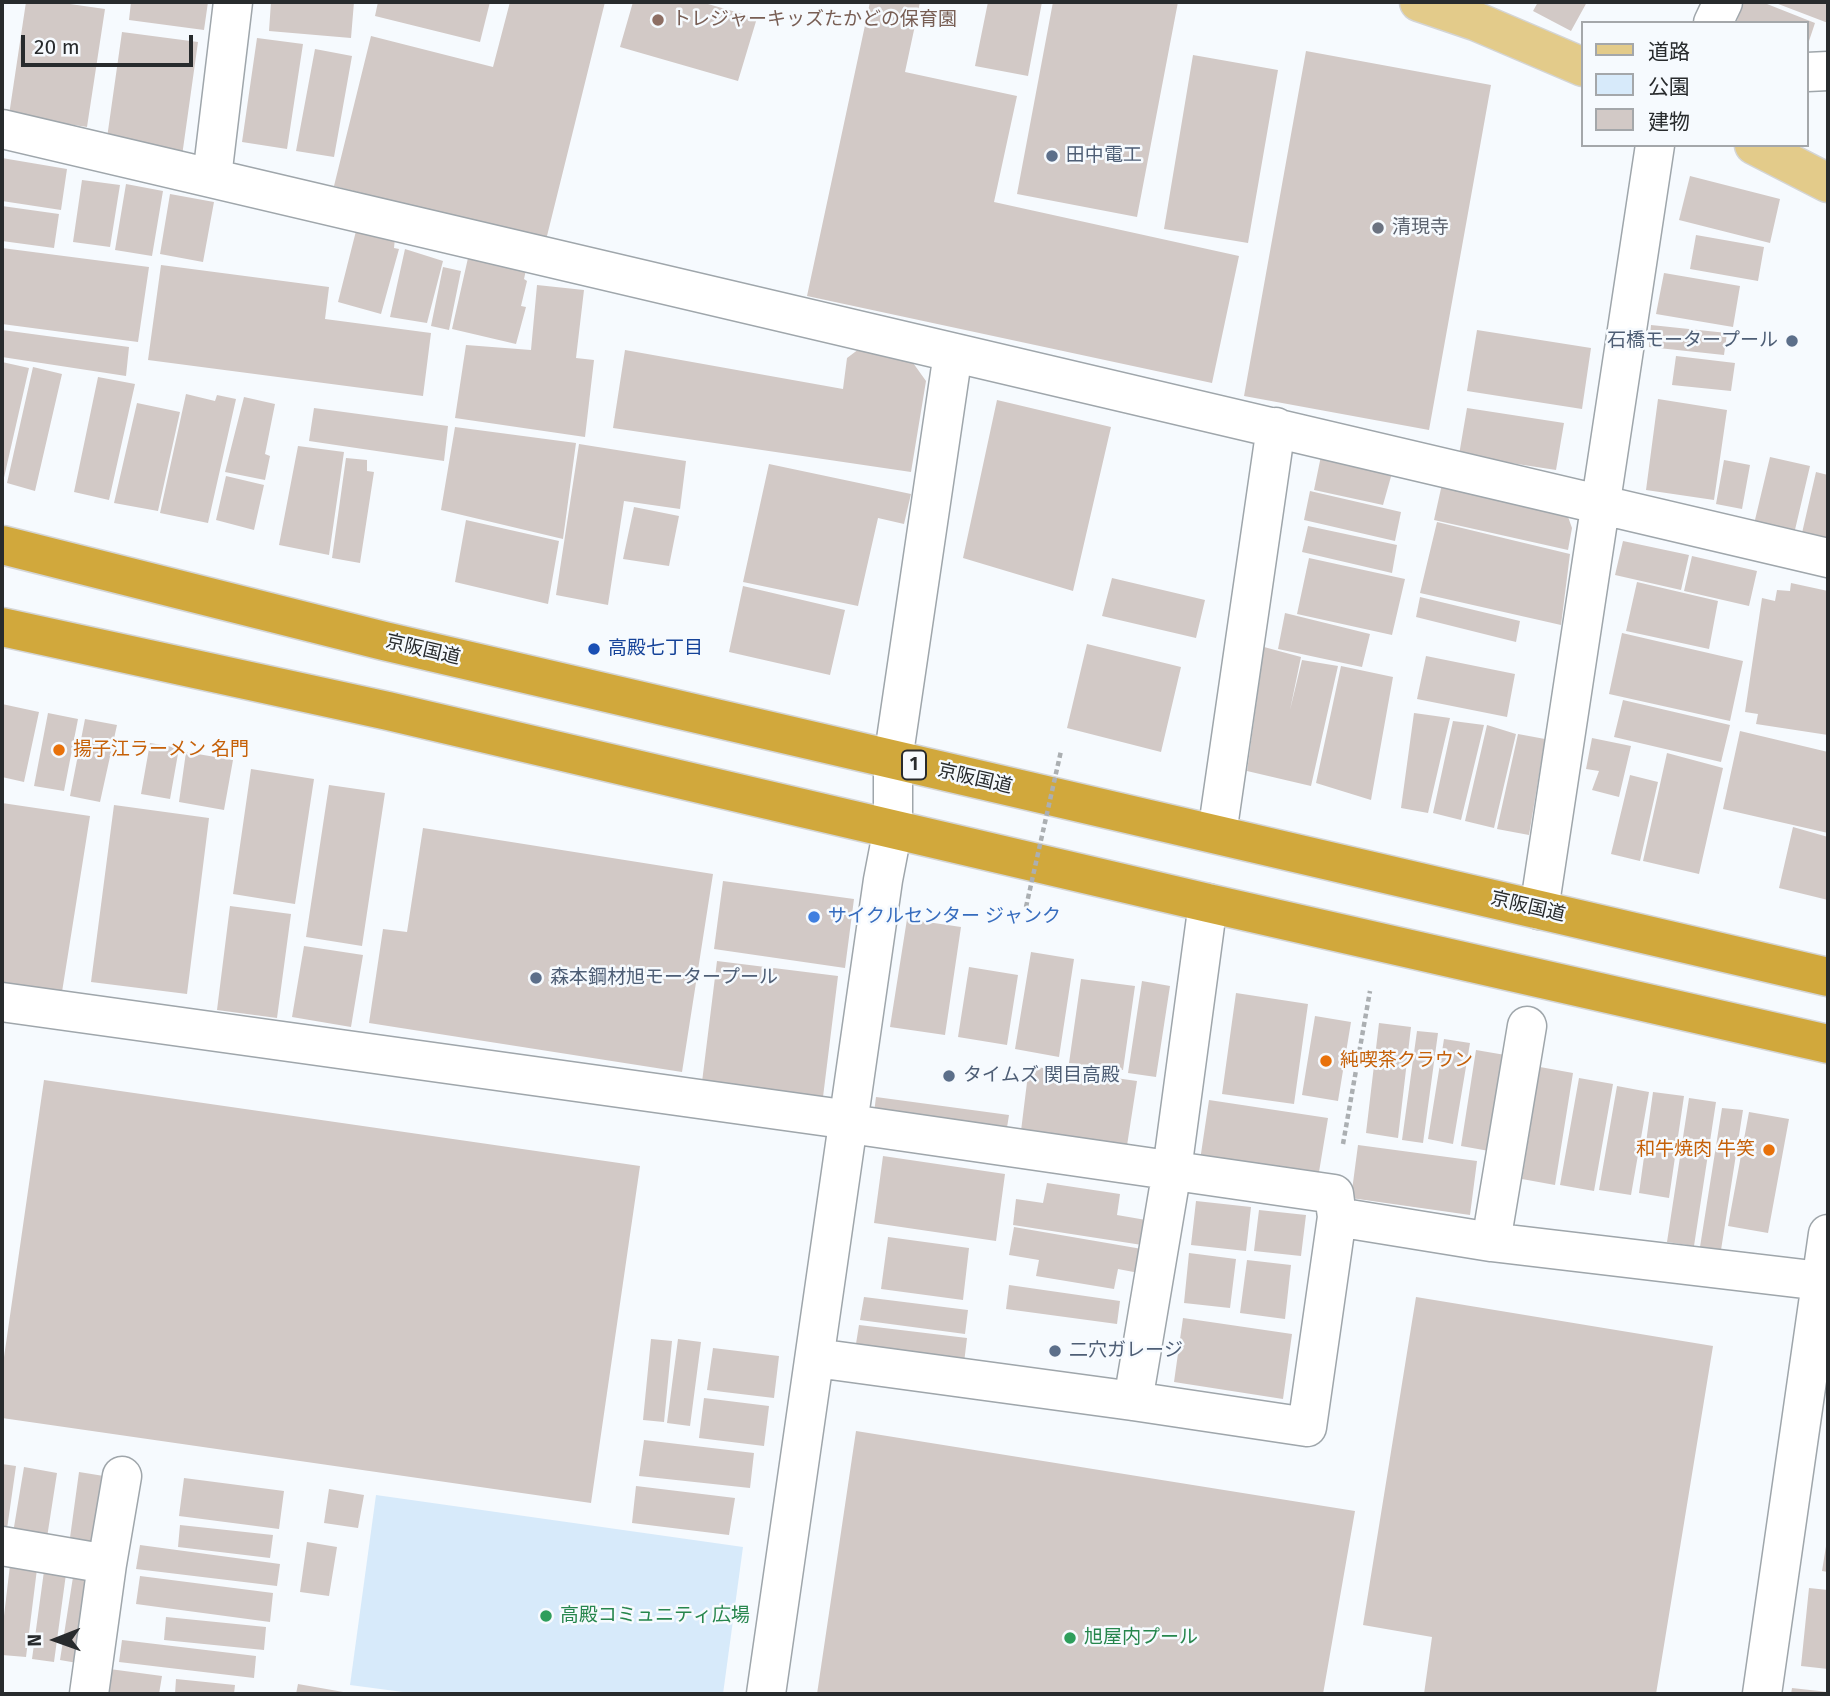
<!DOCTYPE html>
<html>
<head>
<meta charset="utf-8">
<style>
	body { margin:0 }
	#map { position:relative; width:1830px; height:1696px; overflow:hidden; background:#f6fafe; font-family:"Fira Sans","Noto Sans JP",sans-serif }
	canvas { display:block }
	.frame { position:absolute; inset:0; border:4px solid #282b2d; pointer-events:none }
	.legend { position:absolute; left:1581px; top:21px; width:228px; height:126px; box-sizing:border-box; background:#f6fafe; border:2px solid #a4a7aa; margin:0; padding:9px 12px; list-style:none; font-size:21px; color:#282b2d }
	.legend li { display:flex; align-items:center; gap:14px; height:35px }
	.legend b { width:35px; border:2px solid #a4a7aa }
	.north { position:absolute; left:21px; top:1605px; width:70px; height:70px; -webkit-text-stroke:5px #f6fafe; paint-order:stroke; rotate:269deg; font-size:19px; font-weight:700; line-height:28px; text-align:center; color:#282b2d }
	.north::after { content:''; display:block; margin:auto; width:24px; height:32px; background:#282b2d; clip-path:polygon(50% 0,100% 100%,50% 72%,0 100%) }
	.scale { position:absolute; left:21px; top:35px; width:172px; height:32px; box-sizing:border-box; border:4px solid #282b2d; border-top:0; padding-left:9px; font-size:21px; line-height:24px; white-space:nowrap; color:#282b2d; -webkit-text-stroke:5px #f6fafe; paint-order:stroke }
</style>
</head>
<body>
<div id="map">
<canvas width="1830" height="1696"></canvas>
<div class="frame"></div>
<ul class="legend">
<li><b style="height:9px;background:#e3cb8a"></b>道路</li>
<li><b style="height:19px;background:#d7eafa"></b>公園</li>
<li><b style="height:19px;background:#d2c9c6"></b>建物</li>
</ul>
<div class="north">N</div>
<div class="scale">20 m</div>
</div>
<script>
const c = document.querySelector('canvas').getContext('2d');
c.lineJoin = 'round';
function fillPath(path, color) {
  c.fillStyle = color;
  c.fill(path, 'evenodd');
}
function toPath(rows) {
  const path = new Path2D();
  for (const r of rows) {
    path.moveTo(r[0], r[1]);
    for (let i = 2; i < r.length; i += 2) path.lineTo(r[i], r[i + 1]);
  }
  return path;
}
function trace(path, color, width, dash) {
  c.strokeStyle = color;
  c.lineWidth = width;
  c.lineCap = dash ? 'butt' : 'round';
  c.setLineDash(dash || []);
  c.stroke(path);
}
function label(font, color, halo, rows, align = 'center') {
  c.font = font + ' "Fira Sans","Noto Sans JP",sans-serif';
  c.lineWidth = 5;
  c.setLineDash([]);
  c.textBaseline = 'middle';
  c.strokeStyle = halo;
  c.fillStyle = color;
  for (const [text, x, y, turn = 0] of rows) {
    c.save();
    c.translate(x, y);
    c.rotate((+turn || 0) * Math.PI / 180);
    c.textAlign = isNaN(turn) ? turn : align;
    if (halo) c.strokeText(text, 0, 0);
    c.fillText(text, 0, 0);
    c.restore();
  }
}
fillPath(toPath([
	[376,1495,743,1547,723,1694,418,1694,350,1685]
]), '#d7eafa');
fillPath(toPath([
	[26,2,56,2,105,9,87,127,9,115],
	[131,2,208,2,204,30,129,20],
	[271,2,354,2,351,38,269,31],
	[378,2,490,2,480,42,375,16],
	[510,2,605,2,546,240,334,186,371,36,493,67],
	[633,2,701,2,757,18,738,81,620,47],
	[870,2,920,2,905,72,1017,96,994,202,1239,256,1212,383,807,296],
	[988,2,1042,2,1028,76,975,66],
	[1053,2,1178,2,1137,217,1017,194],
	[1538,2,1587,2,1571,31,1533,11],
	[1744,2,1762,2,1815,23,1808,44,1807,23,1736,23],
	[1773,2,1828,2,1828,23],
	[122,32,198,42,182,156,106,145],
	[257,38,303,44,287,149,242,142],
	[315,49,352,56,334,157,296,151],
	[1306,51,1491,85,1429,430,1244,396],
	[1193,55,1278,70,1248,243,1164,229],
	[2,158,67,169,61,210,2,201],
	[1690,176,1780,199,1770,243,1679,220],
	[82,180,120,185,110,247,73,242],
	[126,184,163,191,152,256,115,250],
	[170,194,214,202,203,262,160,254],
	[2,206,59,214,54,248,2,241],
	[356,231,395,238,394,248,399,249,381,314,338,302],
	[1696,235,1764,247,1758,281,1690,269],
	[2,248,149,267,138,342,2,324],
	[405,249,443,261,427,323,390,317],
	[468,258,526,270,524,279,527,281,521,306,526,307,516,344,452,329],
	[161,265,329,287,325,319,431,333,423,396,148,360],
	[443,267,461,271,449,330,431,326],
	[1664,273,1740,286,1733,327,1656,314],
	[537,285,584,290,576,358,594,360,585,437,455,418,466,345,531,350],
	[1651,325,1727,333,1724,355,1649,347],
	[2,330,129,347,126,376,2,357],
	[1477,330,1591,348,1582,409,1467,391],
	[859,349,911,360,926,381,911,472,613,428,625,350,843,389,847,358],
	[1676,356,1735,363,1731,391,1672,385],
	[2,362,29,368,3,482,2,481],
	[33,367,62,374,35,491,7,483],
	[98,377,135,384,109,500,74,492],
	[186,394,215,401,217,395,236,399,208,523,160,513],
	[244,397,275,404,265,454,270,456,265,480,225,472],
	[1658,399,1727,410,1714,500,1646,490],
	[997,400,1111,427,1073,591,963,558],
	[137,403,180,412,158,511,114,503],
	[314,408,448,426,444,461,309,441],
	[1467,408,1564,423,1556,470,1459,455],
	[455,427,576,443,563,539,441,510],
	[579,444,686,461,680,509,624,501,608,605,556,595],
	[298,446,344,452,329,555,279,545],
	[1321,456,1392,473,1383,505,1314,490],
	[1770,457,1810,466,1794,534,1754,524],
	[346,458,367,460,367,471,374,472,360,563,332,558],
	[1724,460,1750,465,1742,509,1716,504],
	[769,464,911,494,904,524,878,518,858,606,743,582],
	[1816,472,1828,475,1828,539,1802,533],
	[226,476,264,485,254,530,216,520],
	[1442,484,1566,511,1572,528,1568,550,1434,520],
	[1310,491,1401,512,1395,541,1304,520],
	[634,507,679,516,669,566,623,559],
	[466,520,559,541,548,604,455,582],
	[1437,522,1570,554,1561,625,1420,593],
	[1308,526,1397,545,1392,573,1302,552],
	[1623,541,1689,555,1681,590,1615,575],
	[1692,556,1757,571,1749,606,1684,591],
	[1309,558,1405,579,1392,635,1297,614],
	[1112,578,1205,600,1196,638,1102,616],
	[1637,582,1718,601,1709,649,1626,631],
	[1791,583,1828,591,1828,735,1756,724,1758,714,1745,712,1762,598,1775,601,1777,590,1790,591],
	[743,586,845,610,830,675,729,652],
	[1420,597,1520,621,1516,642,1416,617],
	[1285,613,1370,634,1362,667,1278,649],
	[1622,633,1743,661,1730,721,1609,694],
	[1087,644,1181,667,1161,752,1067,728],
	[1264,647,1301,657,1290,710,1302,660,1338,666,1311,786,1247,771],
	[1426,656,1515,674,1507,717,1417,699],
	[1341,666,1393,677,1371,800,1316,783],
	[1623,700,1730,725,1721,762,1614,737],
	[2,704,39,712,24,782,2,777],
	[48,713,78,719,64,791,34,786],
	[1414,713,1450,718,1428,813,1401,808],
	[85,719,117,725,100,802,70,796],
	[1453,721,1484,725,1461,820,1433,813],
	[1487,725,1516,734,1494,828,1465,821],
	[1740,731,1828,752,1828,833,1723,809],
	[1518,734,1545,739,1529,835,1497,829],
	[1592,738,1631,746,1619,797,1592,790,1599,771,1586,769],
	[150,743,179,748,170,799,141,794],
	[186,752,233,760,224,810,179,802],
	[1667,753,1723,768,1699,874,1643,861],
	[251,769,314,779,295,904,233,894],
	[1630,775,1658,782,1640,861,1611,854],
	[329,785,385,793,362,946,306,937],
	[2,803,90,816,62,992,2,982],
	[114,805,209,818,187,994,91,982],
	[1793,827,1828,837,1828,900,1779,888],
	[423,828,713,874,682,1072,369,1023,383,929,407,932],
	[723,881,854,899,845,968,714,949],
	[230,906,291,914,277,1018,217,1010],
	[907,919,961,927,945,1035,890,1027],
	[304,946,363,955,351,1027,292,1017],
	[1031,952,1074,959,1059,1057,1015,1049],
	[717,961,838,976,823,1097,702,1082],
	[969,967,1018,975,1007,1045,958,1037],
	[1081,979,1135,986,1123,1070,1069,1063],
	[1142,981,1170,986,1156,1077,1128,1073],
	[1236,993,1308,1004,1294,1104,1222,1094],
	[1315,1016,1351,1022,1338,1101,1302,1095],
	[1379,1023,1411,1027,1398,1138,1366,1133],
	[1417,1031,1438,1033,1423,1143,1402,1140],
	[1444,1039,1470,1043,1453,1144,1428,1139],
	[1476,1050,1511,1056,1495,1152,1461,1146],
	[1029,1066,1137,1081,1126,1152,1020,1139],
	[1540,1067,1573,1073,1555,1185,1522,1179],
	[1579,1078,1613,1084,1594,1191,1560,1185],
	[44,1080,640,1166,591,1503,2,1418,2,1371],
	[1617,1086,1649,1092,1631,1195,1599,1190],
	[1653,1092,1684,1096,1669,1198,1639,1193],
	[876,1097,1009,1115,1005,1140,873,1121],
	[1689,1098,1716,1102,1694,1246,1667,1242],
	[1209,1100,1328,1118,1317,1184,1199,1167],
	[1722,1108,1743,1110,1721,1250,1700,1247],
	[1749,1112,1789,1119,1768,1233,1728,1226],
	[1358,1145,1477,1161,1470,1215,1351,1198],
	[883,1156,1005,1174,996,1241,874,1223],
	[1047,1183,1120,1194,1117,1215,1146,1220,1142,1245,1013,1225,1016,1199,1043,1203],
	[1196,1201,1251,1207,1246,1251,1191,1245],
	[1259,1210,1306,1215,1301,1256,1254,1251],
	[1014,1227,1142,1249,1139,1273,1118,1269,1114,1289,1036,1276,1039,1260,1009,1255],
	[888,1237,969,1248,963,1300,881,1289],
	[1189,1253,1236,1259,1230,1308,1184,1303],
	[1247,1260,1291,1265,1285,1319,1240,1313],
	[1009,1285,1120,1301,1117,1324,1006,1309],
	[864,1297,968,1310,965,1334,860,1320],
	[1416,1297,1713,1346,1656,1694,1424,1694,1432,1637,1363,1625],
	[1183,1318,1292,1334,1283,1399,1174,1382],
	[859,1325,967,1338,964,1363,855,1350],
	[651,1339,672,1341,664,1422,643,1420],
	[678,1339,701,1342,690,1426,667,1423],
	[713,1348,779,1356,774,1398,707,1390],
	[704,1398,769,1406,764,1446,699,1438],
	[856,1431,1355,1511,1323,1694,817,1694],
	[644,1440,754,1453,750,1488,639,1476],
	[2,1464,16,1466,6,1536,2,1536],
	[24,1467,57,1473,46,1544,12,1539],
	[79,1472,110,1477,100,1550,69,1545],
	[184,1478,284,1491,279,1529,179,1516],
	[636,1486,735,1498,729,1535,632,1523],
	[329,1489,364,1495,358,1528,324,1523],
	[180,1525,273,1535,270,1558,178,1547],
	[1827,1540,1828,1540,1828,1572,1822,1571],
	[307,1542,337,1547,329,1596,300,1592],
	[140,1545,280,1564,277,1586,136,1569],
	[10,1565,37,1569,26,1657,2,1655,2,1633],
	[44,1571,66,1574,54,1662,32,1659],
	[140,1576,273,1593,270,1622,136,1604],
	[73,1577,96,1581,83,1664,60,1660],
	[1809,1588,1828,1590,1828,1669,1801,1666],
	[166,1617,266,1627,264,1650,164,1640],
	[122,1640,256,1656,254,1678,119,1662],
	[102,1668,162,1676,159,1694,99,1694],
	[176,1679,235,1685,234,1694,175,1694],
	[298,1684,349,1693,349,1694,296,1694],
	[1792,1688,1828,1692,1828,1694,1791,1694]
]), '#d2c9c6');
const minor = toPath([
	[1713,23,1723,2],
	[1807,72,1828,71],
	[2,129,1828,558],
	[212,177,233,2],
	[1217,834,1276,427],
	[1539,910,1655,145],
	[2,1002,850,1120,864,1126,1334,1194,1337,1217,1307,1427,1133,1401,816,1358],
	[1337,1217,1491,1242,1821,1281],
	[1491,1242,1527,1026],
	[1133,1401,1172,1170,1208,903],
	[2,1546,107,1564,89,1694],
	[107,1564,122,1476],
	[766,1694,883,880,893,828,893,760,953,353],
	[1762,1694,1828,1234]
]);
const major = toPath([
	[1419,2,1475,21,1583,67],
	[1754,145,1828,183]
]);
const highway = toPath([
	[2,545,384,641,1828,977],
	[2,627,388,711,1208,903,1828,1044]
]);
trace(minor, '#9fa6ab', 41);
trace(major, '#d4d5d5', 41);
trace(highway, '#d4d5d5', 41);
trace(toPath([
	[1343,1144,1370,991]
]), '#abafb2', 4.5, [5, 3.5]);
trace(minor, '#fff', 38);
trace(major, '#e3cb8a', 38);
trace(highway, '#d1a83c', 38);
trace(toPath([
	[1026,907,1061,751]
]), '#abafb2', 4.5, [5, 3.5]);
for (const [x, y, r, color] of [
	[658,20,7,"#8d6e63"],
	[1052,156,7,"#5c6f8a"],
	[1378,228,7,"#6b7280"],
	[1792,341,7,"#5c6f8a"],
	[594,649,7,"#1a4fb4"],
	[59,750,7,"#e8710a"],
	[814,917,7,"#3f7fe0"],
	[536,978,7,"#5c6f8a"],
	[1326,1061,7,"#e8710a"],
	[949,1076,7,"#5c6f8a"],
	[1769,1150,7,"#e8710a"],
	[1055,1351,7,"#5c6f8a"],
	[546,1616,7,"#2e9e5b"],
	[1070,1638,7,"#2e9e5b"]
]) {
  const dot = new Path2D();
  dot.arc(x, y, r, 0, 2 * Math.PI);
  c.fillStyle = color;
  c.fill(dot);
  trace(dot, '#f6fafe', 2.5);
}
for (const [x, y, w] of [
	[914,765,24]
]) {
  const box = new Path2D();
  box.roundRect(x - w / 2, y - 14.5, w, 29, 5);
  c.fillStyle = '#f6fafe';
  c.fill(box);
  trace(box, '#282b2d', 2);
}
label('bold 18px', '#282b2d', null, [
	["1",914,765]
]);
label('19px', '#785e54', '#f6fafe', [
	["トレジャーキッズたかどの保育園",672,20]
], 'left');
label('19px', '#4e5e75', '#f6fafe', [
	["田中電工",1066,156],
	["石橋モータープール",1778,341,"right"],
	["森本鋼材旭モータープール",550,978],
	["タイムズ 関目高殿",963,1076],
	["二穴ガレージ",1069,1351]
], 'left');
label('19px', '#5b616d', '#f6fafe', [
	["清現寺",1392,228]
], 'left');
label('19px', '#164399', '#f6fafe', [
	["高殿七丁目",608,649]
], 'left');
label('19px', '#282b2d', '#f6fafe', [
	["京阪国道",423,650,13],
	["京阪国道",975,779,13],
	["京阪国道",1528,907,13]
]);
label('19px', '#c56008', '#f6fafe', [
	["揚子江ラーメン 名門",73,750],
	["純喫茶クラウン",1340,1061],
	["和牛焼肉 牛笑",1755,1150,"right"]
], 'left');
label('19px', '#366cbe', '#f6fafe', [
	["サイクルセンター ジャンク",828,917]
], 'left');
label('19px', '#27864d', '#f6fafe', [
	["高殿コミュニティ広場",560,1616],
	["旭屋内プール",1084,1638]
], 'left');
</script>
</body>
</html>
